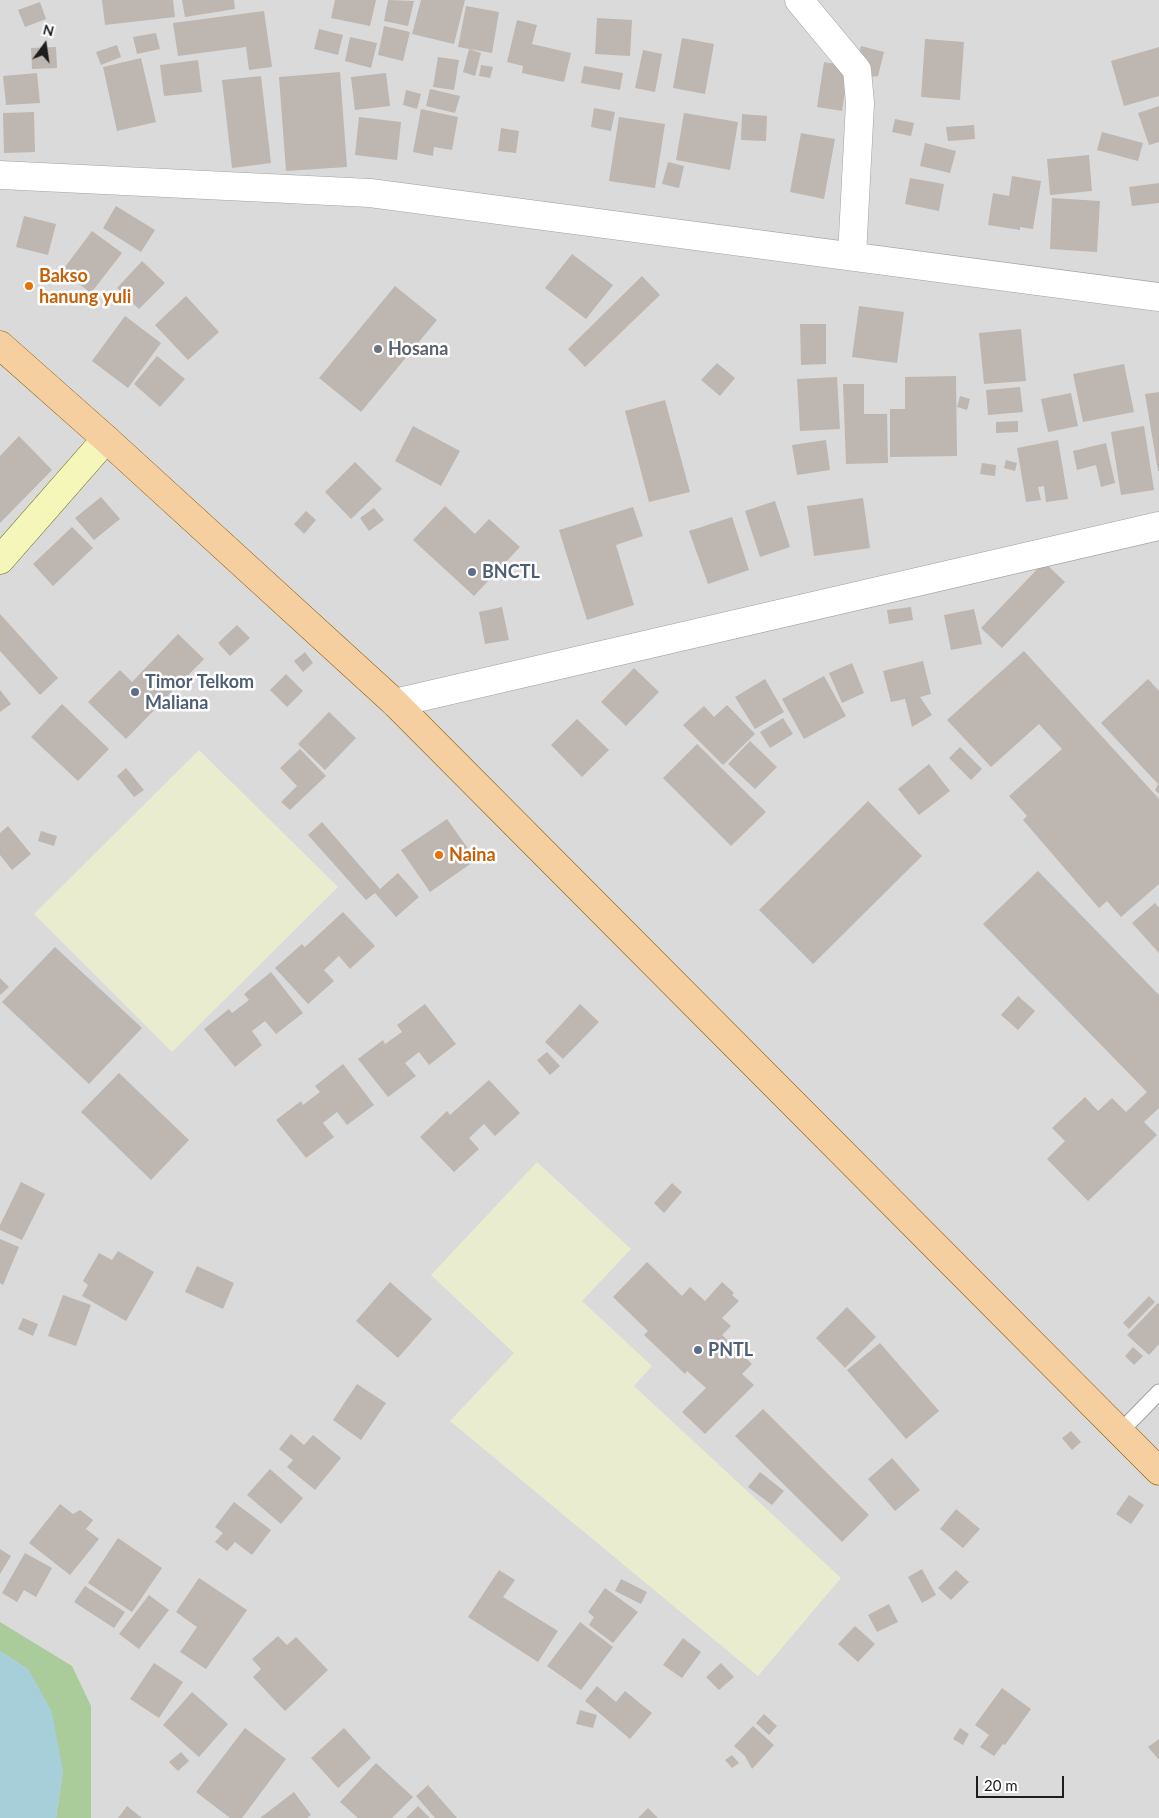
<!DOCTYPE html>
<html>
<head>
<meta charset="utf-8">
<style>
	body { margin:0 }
	#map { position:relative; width:1159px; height:1818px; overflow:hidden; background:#eeeae4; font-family:Lato,sans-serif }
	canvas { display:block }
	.north { position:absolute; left:20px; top:20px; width:50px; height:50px; -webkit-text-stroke:4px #fff; paint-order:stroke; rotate:14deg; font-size:14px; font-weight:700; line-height:20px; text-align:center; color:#1d1d1d }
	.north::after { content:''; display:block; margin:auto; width:18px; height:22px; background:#1d1d1d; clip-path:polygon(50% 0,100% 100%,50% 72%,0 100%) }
	.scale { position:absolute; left:976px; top:1776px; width:88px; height:22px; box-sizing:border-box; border:2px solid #1d1d1d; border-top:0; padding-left:6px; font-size:15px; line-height:18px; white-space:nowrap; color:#1d1d1d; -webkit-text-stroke:4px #fff; paint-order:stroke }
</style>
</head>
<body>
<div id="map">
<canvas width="1159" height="1818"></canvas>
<div class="north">N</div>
<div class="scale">20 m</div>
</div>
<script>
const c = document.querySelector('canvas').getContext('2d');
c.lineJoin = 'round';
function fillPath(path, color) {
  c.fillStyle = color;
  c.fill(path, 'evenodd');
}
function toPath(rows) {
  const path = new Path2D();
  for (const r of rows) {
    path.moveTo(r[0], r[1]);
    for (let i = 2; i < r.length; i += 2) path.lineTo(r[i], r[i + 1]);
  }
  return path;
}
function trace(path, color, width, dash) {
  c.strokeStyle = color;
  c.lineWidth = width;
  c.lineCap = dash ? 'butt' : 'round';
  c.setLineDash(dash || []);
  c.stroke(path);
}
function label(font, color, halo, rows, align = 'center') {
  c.font = font + ' Lato,sans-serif';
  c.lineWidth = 5;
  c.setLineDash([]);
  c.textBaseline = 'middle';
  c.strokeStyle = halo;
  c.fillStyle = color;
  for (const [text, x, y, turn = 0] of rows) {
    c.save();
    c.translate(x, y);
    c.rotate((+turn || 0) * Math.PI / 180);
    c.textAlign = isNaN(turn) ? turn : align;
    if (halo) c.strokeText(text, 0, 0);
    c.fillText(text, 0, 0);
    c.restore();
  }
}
fillPath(toPath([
	[0,0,1159,0,1159,1818,0,1818]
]), '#dbdada');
fillPath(toPath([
	[199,750,338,887,172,1052,34,914],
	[537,1162,631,1249,582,1301,652,1366,634,1386,841,1578,758,1676,450,1421,514,1353,431,1275]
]), '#eaecd0');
fillPath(toPath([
	[0,1622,72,1666,91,1706,91,1818,56,1818,63,1771,29,1670,0,1651]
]), '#aacb9a');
fillPath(toPath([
	[0,1651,29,1670,52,1712,63,1771,56,1818,0,1818]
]), '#a6cfd9');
fillPath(toPath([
	[102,0,173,0,175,17,105,25],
	[182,0,234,0,235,9,185,17],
	[335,0,376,0,370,26,331,18],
	[388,0,414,1,408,26,384,21],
	[421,0,465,0,454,44,412,34],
	[40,2,46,19,25,27,18,10],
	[466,6,499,12,492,53,458,47],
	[264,11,272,67,249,70,246,47,178,56,173,23],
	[597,18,632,20,630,56,595,54],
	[517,20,537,25,532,44,571,53,564,82,522,73,523,66,507,62],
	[384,26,410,32,403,61,378,55],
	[319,29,343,35,338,55,314,49],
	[156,33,160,49,137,54,133,37],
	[350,37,377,43,371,68,345,61],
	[682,38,714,44,705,94,673,88],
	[925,39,964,42,960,100,921,97],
	[117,45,121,57,101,65,96,52],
	[861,46,884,52,878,76,870,77,856,65],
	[56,47,57,68,32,69,31,48],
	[1159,47,1159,96,1124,106,1111,61],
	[469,49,481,53,475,76,463,72],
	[643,50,662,54,655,92,635,88],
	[438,57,459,60,454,90,433,87],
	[141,58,156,122,117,131,103,67],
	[198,60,202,92,164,96,160,65],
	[824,62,849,66,842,111,817,107],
	[481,65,493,67,490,78,479,76],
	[584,66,623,73,620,90,581,83],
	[340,72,347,167,286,171,279,77],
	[37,73,40,103,6,105,3,76],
	[386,73,390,106,355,110,351,77],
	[261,76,271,163,232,168,222,80],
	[430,89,460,96,455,113,426,106],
	[406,90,421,94,417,109,403,105],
	[1159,106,1159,142,1149,145,1138,113],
	[594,108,615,112,611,131,591,127],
	[421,109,458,117,452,150,434,147,433,156,413,152],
	[34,112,35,152,4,153,3,113],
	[684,113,738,122,730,170,676,160],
	[742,114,767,116,766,141,741,140],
	[359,117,401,122,397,160,355,155],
	[619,117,665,124,655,188,609,181],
	[895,119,914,123,911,136,892,132],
	[974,125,975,139,948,141,946,127],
	[501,128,519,131,516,153,498,151],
	[1102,132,1143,143,1138,161,1097,150],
	[801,133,835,139,824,199,790,192],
	[925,143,956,151,950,173,920,166],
	[1089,155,1092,191,1050,195,1047,159],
	[668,162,684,166,679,188,662,184],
	[1012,176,1041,181,1033,229,1020,227,1020,230,988,225,993,193,1009,196],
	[910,178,944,184,939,211,905,204],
	[1159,183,1159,203,1132,206,1129,187],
	[1052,198,1100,201,1097,252,1050,249],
	[116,206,155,230,141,252,103,228],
	[24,216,56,224,48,255,16,247],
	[92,231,122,253,91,293,62,271],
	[572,254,613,285,586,319,545,288],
	[142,261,165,283,139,309,117,288],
	[642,276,660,295,585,367,568,349],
	[395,286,437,320,361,412,319,378],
	[186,296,219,332,188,360,155,325],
	[859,306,904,312,897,363,852,357],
	[125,316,161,343,128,388,92,361],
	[800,324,826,324,826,364,801,365],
	[1021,329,1026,381,984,384,979,333],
	[157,356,185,379,160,407,134,384],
	[717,363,735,378,720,396,701,380],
	[1124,364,1134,412,1083,422,1073,374],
	[956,376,957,456,890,457,890,409,905,409,905,377],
	[837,377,840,429,800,431,797,379],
	[843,384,864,384,864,414,887,414,888,463,846,464],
	[1020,387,1023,412,988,415,986,390],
	[1159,392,1159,471,1158,471,1145,394],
	[1071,393,1078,426,1048,432,1041,399],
	[960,396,970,399,967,410,957,407],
	[665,400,690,492,649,502,625,411],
	[1018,421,1018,432,996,433,996,422],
	[413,426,460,451,441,486,395,461],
	[1144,426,1154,490,1121,495,1111,432],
	[19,436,52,470,0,523,0,456],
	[826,440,830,470,797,475,792,445],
	[1058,440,1068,499,1046,502,1044,486,1038,487,1041,500,1026,502,1017,448],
	[1106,443,1115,483,1101,487,1096,465,1077,470,1073,451],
	[1006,460,1017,463,1015,471,1004,468],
	[355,462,382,489,351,519,325,492],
	[982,463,996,465,995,476,980,474],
	[101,497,120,519,94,540,75,518],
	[863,498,870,548,814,556,807,506],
	[775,501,790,547,760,557,745,511],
	[445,506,475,534,489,519,520,547,474,596,413,540],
	[633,507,643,536,616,545,634,605,587,620,559,530],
	[374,508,384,520,369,531,360,518],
	[306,511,316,520,304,534,294,524],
	[732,517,749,570,708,584,689,531],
	[72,527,93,548,53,586,33,564],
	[1044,562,1065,582,1002,648,981,628],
	[502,607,509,640,485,644,479,612],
	[911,607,913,620,889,624,887,610],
	[974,609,982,644,951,650,944,615],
	[0,614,58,678,40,695,0,651],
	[237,625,250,638,230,656,218,643],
	[178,634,204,659,126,739,88,702,120,670,132,682],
	[1024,651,1159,799,1159,884,1121,917,1107,901,1099,908,1023,820,1027,816,1009,796,1062,749,1039,724,991,767,947,720],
	[305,652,313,663,303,672,294,661],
	[923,661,931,694,920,697,932,715,912,727,905,699,891,702,883,671],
	[852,663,864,693,842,703,829,673],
	[634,668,659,692,626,726,601,702],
	[286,674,303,691,287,707,270,690],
	[824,676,846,716,804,739,782,699],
	[765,679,784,712,755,729,735,697],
	[1148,679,1159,691,1159,794,1155,790,1158,784,1101,723],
	[0,690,11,704,0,712],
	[62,704,109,749,78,781,31,737],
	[727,705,755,734,723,765,683,725,704,706,714,717],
	[329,712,356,738,325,770,298,744],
	[783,718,793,734,770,748,760,732],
	[577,719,609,750,582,777,551,745],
	[750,741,777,767,755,789,728,764],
	[697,744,766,812,731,846,663,778],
	[960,747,982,769,971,780,949,758],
	[300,749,326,776,290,810,281,802,297,786,280,768],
	[929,764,950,791,919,815,898,789],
	[126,768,144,790,134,797,117,776],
	[868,801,922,856,813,964,759,910],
	[447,819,476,860,430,892,401,850],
	[322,822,380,889,398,873,419,897,396,917,375,893,366,900,308,835],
	[8,826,31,854,12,870,0,855,0,833],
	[41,831,57,836,54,846,38,841],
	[1038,871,1159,995,1159,1108,1144,1122,1157,1135,1088,1201,1047,1159,1065,1141,1052,1128,1085,1097,1098,1111,1112,1098,1126,1112,1147,1092,983,924],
	[1155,903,1159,908,1159,953,1132,923],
	[343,912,375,946,350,969,339,956,324,970,334,981,308,1004,275,968,302,944,305,947],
	[55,947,142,1028,89,1084,2,1002],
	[271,972,303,1013,276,1034,265,1021,252,1031,262,1045,235,1067,204,1029,229,1009,232,1013,249,1000,244,994],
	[0,978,9,987,0,995],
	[1018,996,1035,1011,1018,1030,1001,1015],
	[425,1004,456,1044,429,1065,419,1052,405,1063,416,1076,388,1097,358,1059,383,1040,385,1044,402,1032,397,1025],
	[580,1004,599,1022,563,1059,545,1042],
	[547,1052,560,1066,550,1075,537,1060],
	[343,1064,374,1105,347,1125,337,1112,323,1123,334,1137,306,1158,276,1120,301,1101,303,1105,320,1092,315,1086],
	[119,1073,189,1140,151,1180,81,1112],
	[489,1080,520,1113,495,1136,484,1124,469,1138,479,1149,454,1172,420,1137,447,1111,450,1115],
	[21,1182,45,1194,22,1240,0,1230,0,1225],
	[672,1183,682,1192,664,1213,654,1203],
	[0,1239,19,1247,3,1285,0,1283],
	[118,1251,154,1272,126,1321,82,1296,88,1285,83,1281,99,1253,112,1260],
	[647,1262,682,1296,690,1287,705,1301,722,1282,734,1293,732,1295,739,1301,722,1318,731,1326,722,1335,752,1364,742,1374,754,1385,705,1434,682,1412,706,1388,687,1371,685,1374,644,1335,648,1331,613,1297],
	[197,1266,234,1283,223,1309,185,1292],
	[390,1282,432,1319,398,1358,356,1321],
	[63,1295,91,1305,76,1346,48,1336],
	[1149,1296,1155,1302,1129,1329,1123,1323],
	[1158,1303,1159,1304,1159,1344,1149,1355,1127,1335],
	[847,1307,876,1337,845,1368,816,1338],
	[23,1318,38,1324,33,1336,18,1329],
	[880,1343,939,1411,906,1439,847,1370],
	[1133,1347,1143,1356,1134,1365,1125,1356],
	[357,1384,386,1403,361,1440,333,1420],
	[763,1409,869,1515,842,1542,735,1436],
	[1071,1431,1081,1442,1072,1450,1062,1438],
	[291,1434,304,1445,313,1435,341,1458,315,1490,287,1467,293,1460,279,1449],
	[892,1458,920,1490,895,1511,868,1479],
	[270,1469,303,1498,281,1524,247,1495],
	[760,1472,784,1491,772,1505,748,1487],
	[1129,1495,1144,1505,1131,1524,1116,1514],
	[234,1502,271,1530,252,1555,235,1542,227,1551,215,1542,223,1533,215,1527],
	[60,1504,73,1514,80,1510,93,1520,86,1529,99,1539,70,1575,29,1543],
	[956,1509,980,1529,963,1548,940,1529],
	[118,1538,162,1568,132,1612,88,1583],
	[0,1549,11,1556,0,1574],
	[25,1553,52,1568,36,1597,24,1590,17,1602,2,1593],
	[922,1569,936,1595,922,1603,908,1577],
	[499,1570,515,1580,503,1597,558,1631,538,1662,468,1617],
	[956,1570,969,1582,951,1600,938,1588],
	[199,1578,247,1610,206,1669,180,1652,197,1627,176,1612],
	[621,1579,647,1592,641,1604,615,1591],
	[85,1586,125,1612,114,1628,74,1602],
	[605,1588,638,1612,613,1643,589,1625,594,1617,588,1612],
	[149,1595,169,1610,139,1649,119,1634],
	[889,1604,898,1622,877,1632,868,1615],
	[580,1622,613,1647,581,1690,547,1666],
	[855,1626,875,1644,858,1662,838,1644],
	[278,1636,287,1645,296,1637,328,1670,285,1711,253,1677,261,1669,252,1659],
	[683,1638,701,1652,682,1678,663,1665],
	[154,1663,183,1682,159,1718,130,1699],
	[721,1663,734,1677,719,1690,706,1677],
	[597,1686,616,1702,625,1691,652,1713,630,1739,585,1701],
	[1002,1688,1031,1709,1005,1745,1003,1744,994,1756,980,1747,989,1735,975,1725],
	[192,1692,228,1724,199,1757,163,1725],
	[580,1710,597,1715,593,1728,576,1724],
	[764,1714,777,1726,769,1735,756,1723],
	[753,1726,774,1745,752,1769,745,1756,734,1746],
	[245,1728,286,1759,242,1818,230,1818,196,1792],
	[344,1728,371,1758,338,1788,311,1758],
	[960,1728,969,1734,963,1745,953,1739],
	[1159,1739,1159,1760,1148,1747],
	[181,1752,189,1761,178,1771,169,1762],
	[732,1755,739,1763,732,1768,725,1760],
	[376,1763,413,1797,392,1818,358,1818,340,1802],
	[428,1785,457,1818,435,1818,416,1796],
	[294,1792,311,1815,307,1818,260,1818],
	[127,1806,142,1818,118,1818],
	[418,1806,430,1818,406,1818],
	[648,1808,658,1818,638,1818]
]), '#beb6b0');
const lane = toPath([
	[1120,1432,1159,1392]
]);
const street = toPath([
	[799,0,857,70,860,103,852,256],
	[0,175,370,193,1159,297],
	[395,703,1159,526]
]);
const secondary = toPath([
	[0,560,106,439]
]);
const primary = toPath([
	[0,345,106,439,395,703,1159,1471]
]);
trace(lane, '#a1a1a1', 17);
trace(street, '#a1a1a1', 29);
trace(secondary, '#656e0b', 29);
trace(primary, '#8e5f08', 29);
trace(lane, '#fff', 15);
trace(street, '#fff', 28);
trace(secondary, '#f4f6ba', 28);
trace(primary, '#f6cfa0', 28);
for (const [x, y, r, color] of [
	[29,286,5,"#e8710a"],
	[378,349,5,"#6b7280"],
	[472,572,5,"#5c6f8a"],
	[135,692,5,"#5c6f8a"],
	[439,855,5,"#e8710a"],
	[698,1350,5,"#5c6f8a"]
]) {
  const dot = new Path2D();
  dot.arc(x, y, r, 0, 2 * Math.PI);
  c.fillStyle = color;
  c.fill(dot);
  trace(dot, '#fff', 2);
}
label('bold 18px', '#c56008', '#fff', [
	["Bakso",39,276],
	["hanung yuli",39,297],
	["Naina",449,855]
], 'left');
label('bold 18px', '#5b616d', '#fff', [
	["Hosana",388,349]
], 'left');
label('bold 18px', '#4e5e75', '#fff', [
	["BNCTL",482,572],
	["Timor Telkom",145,682],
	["Maliana",145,703],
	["PNTL",708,1350]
], 'left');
</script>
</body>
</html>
